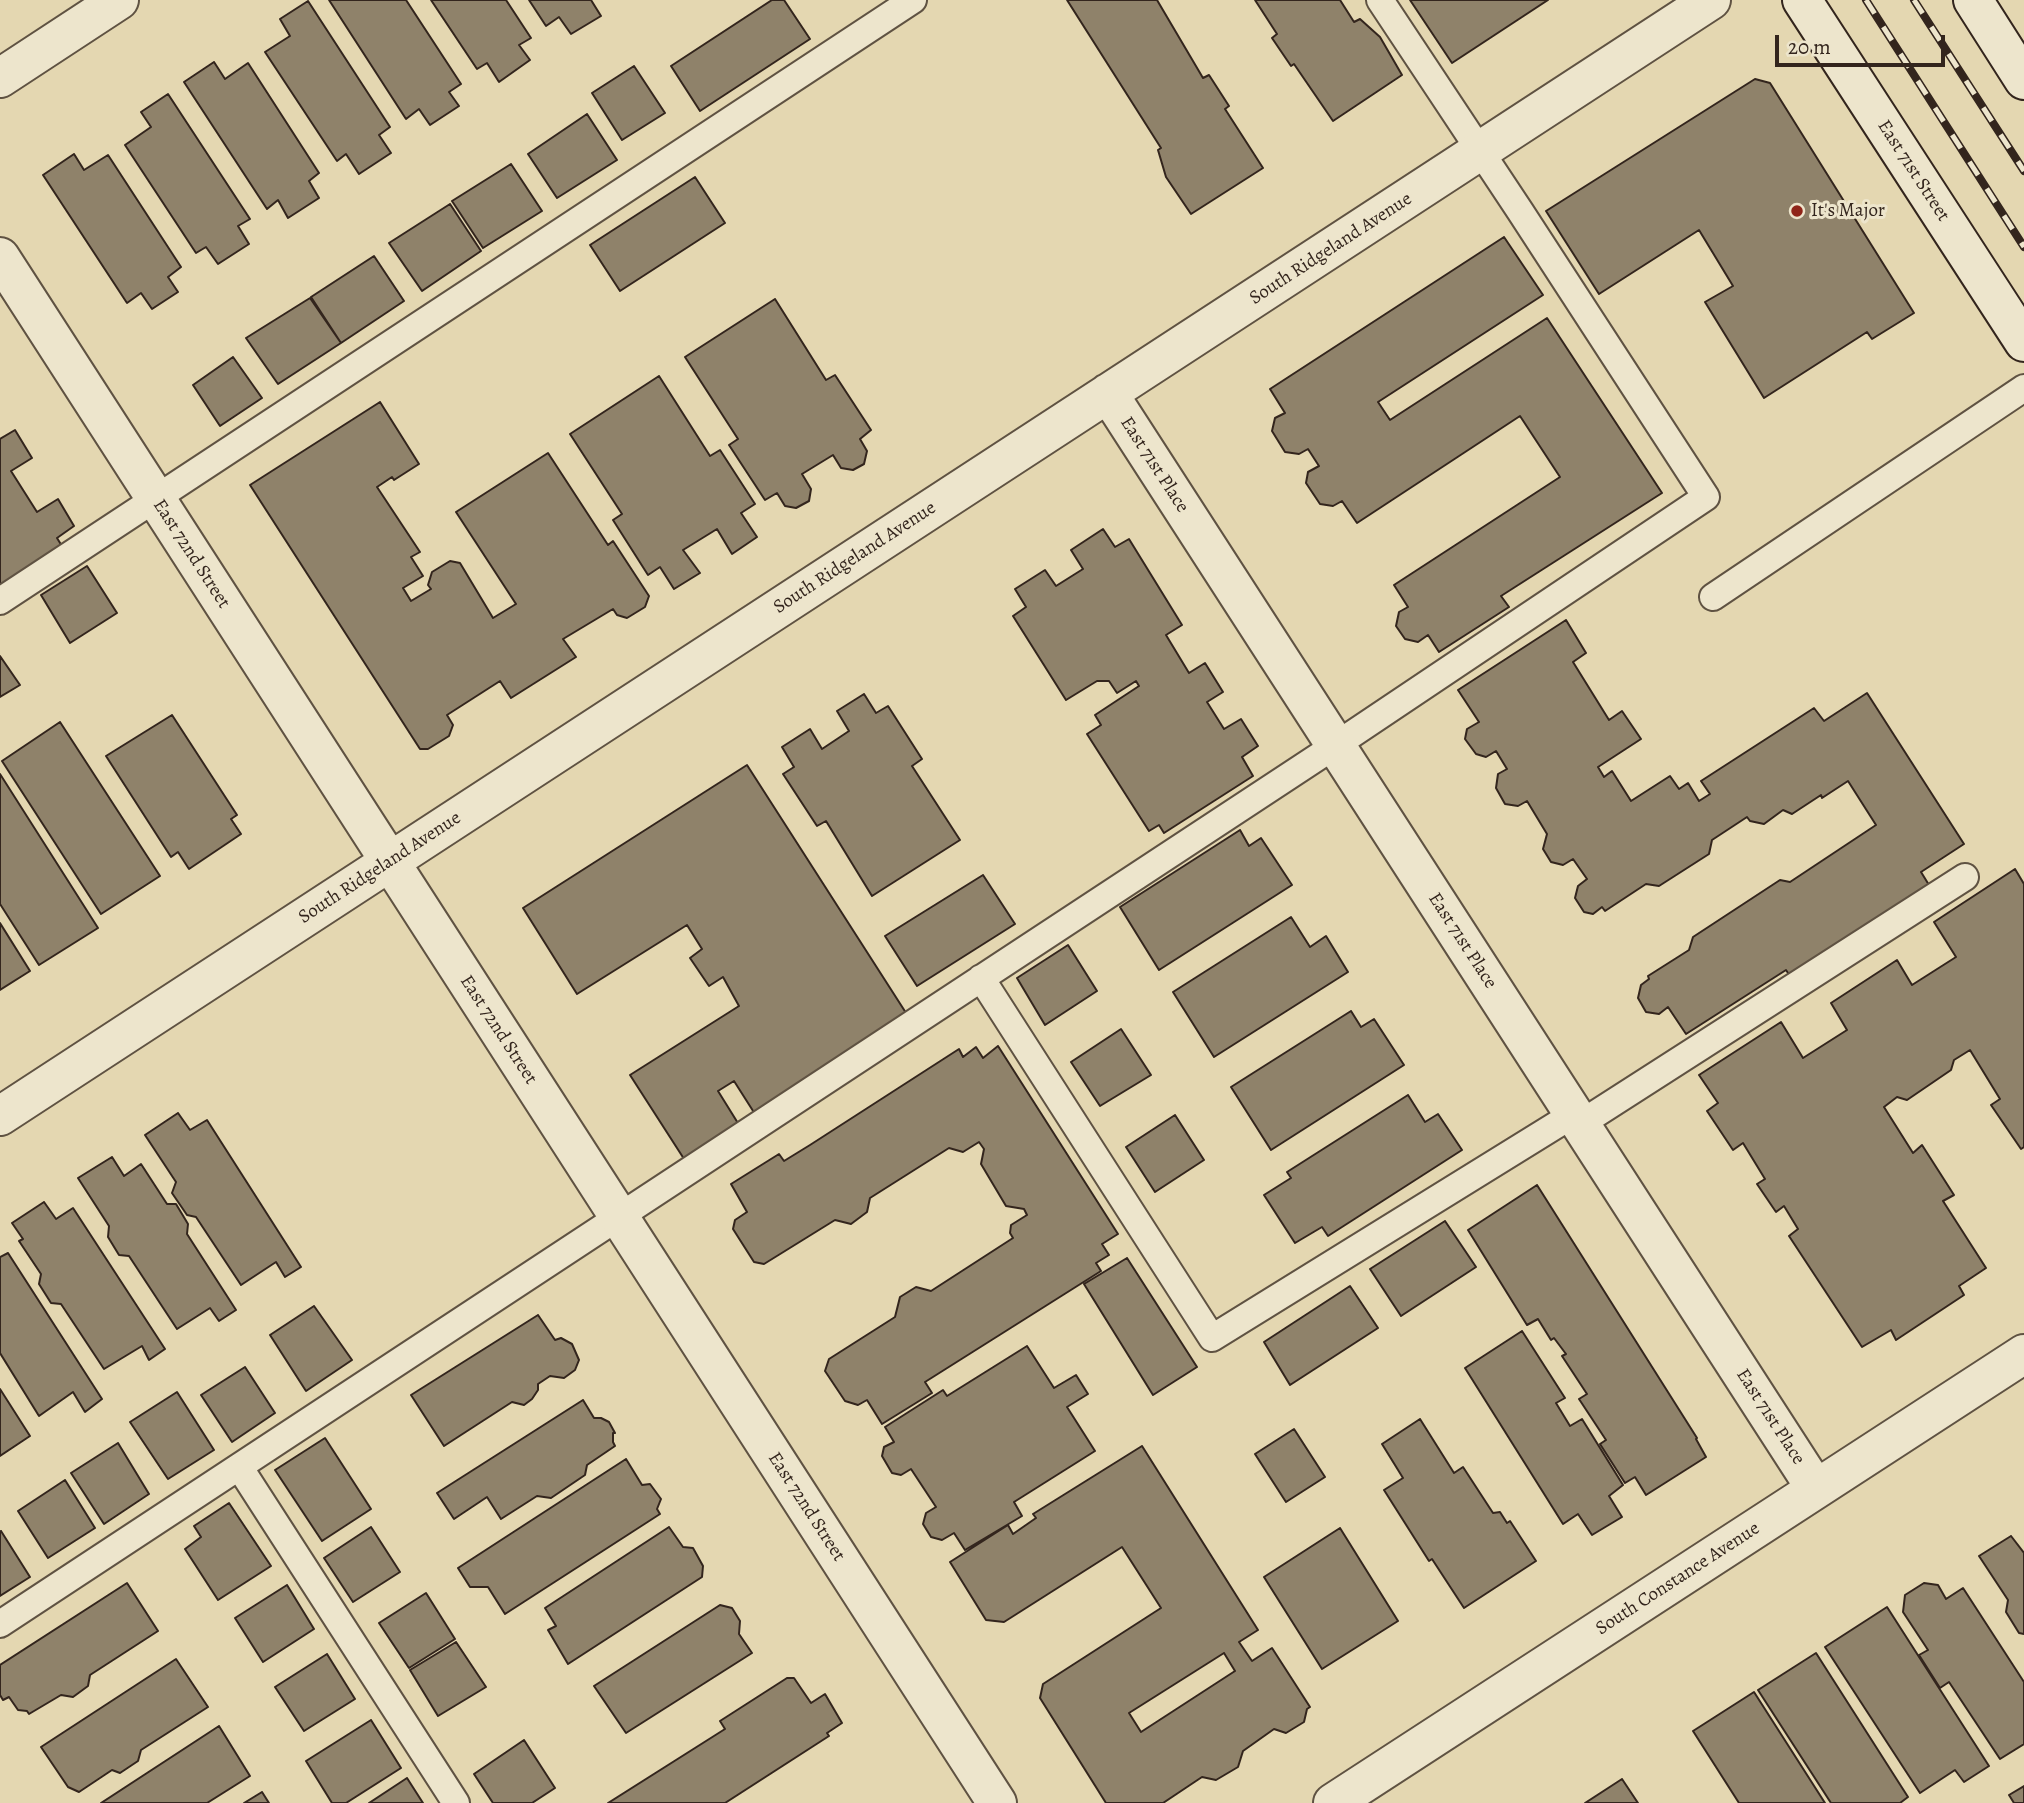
<!DOCTYPE html>
<html>
<head>
<meta charset="utf-8">
<style>
	body { margin:0 }
	#map { position:relative; width:2024px; height:1803px; overflow:hidden; background:#e4d7b1; font-family:Alegreya,serif }
	canvas { display:block }
	.scale { position:absolute; left:1775px; top:35px; width:170px; height:32px; box-sizing:border-box; border:4px solid #33251d; border-top:0; padding-left:9px; font-size:21px; line-height:24px; white-space:nowrap; color:#33251d; -webkit-text-stroke:5px #ede5cc; paint-order:stroke }
</style>
</head>
<body>
<div id="map">
<canvas width="2024" height="1803"></canvas>
<div class="scale">20 m</div>
</div>
<script>
const c = document.querySelector('canvas').getContext('2d');
c.lineJoin = 'round';
function fillPath(path, color) {
  c.fillStyle = color;
  c.fill(path, 'evenodd');
}
function toPath(rows) {
  const path = new Path2D();
  for (const r of rows) {
    path.moveTo(r[0], r[1]);
    for (let i = 2; i < r.length; i += 2) path.lineTo(r[i], r[i + 1]);
  }
  return path;
}
function trace(path, color, width, dash) {
  c.strokeStyle = color;
  c.lineWidth = width;
  c.lineCap = dash ? 'butt' : 'round';
  c.setLineDash(dash || []);
  c.stroke(path);
}
function label(font, color, halo, rows, align = 'center') {
  c.font = font + ' Alegreya,serif';
  c.lineWidth = 6;
  c.setLineDash([]);
  c.textBaseline = 'middle';
  c.strokeStyle = halo;
  c.fillStyle = color;
  for (const [text, x, y, turn = 0] of rows) {
    c.save();
    c.translate(x, y);
    c.rotate((+turn || 0) * Math.PI / 180);
    c.textAlign = isNaN(turn) ? turn : align;
    if (halo) c.strokeText(text, 0, 0);
    c.fillText(text, 0, 0);
    c.restore();
  }
}
const building = toPath([
	[329,0,406,0,461,84,449,92,459,106,430,125,419,109,406,119,329,0],
	[431,0,506,0,531,38,519,45,530,60,499,82,487,63,477,69,431,0],
	[529,0,591,0,601,16,571,34,559,17,546,26,529,0],
	[772,0,784,0,810,39,700,111,671,66,772,0],
	[1067,0,1157,0,1203,78,1209,75,1229,106,1225,109,1263,168,1191,214,1166,177,1158,150,1161,148,1067,0],
	[1255,0,1340,0,1354,22,1360,19,1380,37,1402,75,1333,121,1294,64,1291,66,1272,38,1277,34,1255,0],
	[1410,0,1548,0,1452,63,1410,0],
	[308,1,390,127,379,135,391,153,359,174,346,154,337,161,265,52,290,36,280,19,308,1],
	[214,62,225,79,248,63,319,173,309,181,319,198,288,218,278,200,267,209,184,82,214,62],
	[634,66,665,113,622,140,592,93,634,66],
	[1755,79,1770,83,1914,313,1872,339,1867,332,1764,398,1705,302,1733,286,1699,230,1599,294,1546,211,1755,79],
	[168,94,250,219,238,226,249,244,218,264,206,247,196,253,125,145,151,127,141,112,168,94],
	[587,114,617,160,557,198,528,154,587,114],
	[74,154,84,170,108,155,181,267,168,277,178,292,152,309,141,293,127,303,43,175,74,154],
	[511,164,542,211,483,248,452,201,511,164],
	[695,177,725,223,620,291,590,245,695,177],
	[450,204,481,251,422,291,389,243,450,204],
	[1504,237,1543,295,1378,402,1390,420,1547,318,1662,493,1501,596,1509,607,1439,652,1428,635,1418,642,1405,639,1396,626,1399,612,1408,607,1394,585,1560,477,1520,416,1357,523,1342,501,1333,506,1320,504,1306,483,1308,472,1319,466,1308,449,1299,454,1285,452,1272,431,1275,418,1285,413,1270,389,1504,237],
	[374,256,404,301,341,343,311,297,374,256],
	[310,298,341,343,278,384,246,338,310,298],
	[775,299,826,380,835,375,871,430,860,439,867,451,864,464,853,470,841,468,833,455,802,474,811,489,809,501,796,508,785,506,777,493,765,500,729,445,738,439,685,357,775,299],
	[233,357,262,398,220,426,193,385,233,357],
	[659,376,710,456,720,450,755,504,741,513,757,537,732,554,717,529,683,550,700,573,674,589,660,567,648,575,613,520,622,514,570,434,659,376],
	[380,402,419,464,394,480,392,477,377,487,420,552,411,557,423,576,403,588,411,601,431,589,428,585,432,572,450,561,460,563,493,618,516,604,456,512,548,453,608,545,613,541,649,596,645,607,627,618,617,615,613,609,563,639,576,657,511,698,500,681,447,715,453,725,449,736,428,749,420,749,250,485,380,402],
	[15,430,32,458,11,471,37,512,58,499,74,526,57,538,65,551,0,592,0,439,15,430],
	[1103,529,1115,547,1129,539,1182,625,1166,635,1189,673,1205,663,1223,692,1207,702,1224,729,1241,719,1258,746,1242,757,1253,776,1164,833,1159,825,1149,831,1087,734,1101,725,1095,715,1139,686,1136,681,1117,693,1109,681,1097,681,1066,700,1013,616,1026,607,1015,589,1045,570,1056,586,1083,569,1071,550,1103,529],
	[87,566,117,613,70,643,41,595,87,566],
	[1566,620,1586,653,1573,662,1609,720,1622,711,1641,739,1598,767,1604,777,1612,771,1631,801,1670,776,1679,789,1688,783,1699,801,1710,794,1701,781,1814,708,1824,721,1867,693,1964,844,1921,872,1929,885,1790,976,1786,970,1686,1034,1668,1007,1659,1014,1646,1012,1638,998,1641,985,1649,979,1648,976,1689,950,1693,937,1780,880,1790,882,1876,825,1848,781,1822,798,1821,795,1792,814,1783,810,1764,824,1750,821,1747,817,1712,840,1709,854,1659,886,1646,884,1605,911,1602,907,1593,914,1584,912,1575,898,1578,886,1587,879,1573,859,1563,865,1551,862,1543,849,1547,834,1527,801,1518,806,1505,804,1496,788,1498,774,1507,769,1496,751,1486,757,1476,754,1465,739,1467,729,1479,722,1458,690,1566,620],
	[0,656,20,685,0,697,0,656],
	[864,694,876,713,888,706,922,759,912,766,960,840,872,896,826,821,817,826,783,774,794,767,782,747,810,729,822,749,849,731,837,711,864,694],
	[172,715,237,815,231,819,241,834,189,869,178,852,171,857,106,756,172,715],
	[60,722,160,876,101,914,2,761,60,722],
	[747,765,908,1016,755,1114,734,1081,718,1091,741,1128,686,1162,630,1075,739,1006,723,977,709,986,690,958,702,949,687,925,577,994,523,908,747,765],
	[0,774,98,928,39,965,0,904,0,774],
	[1240,830,1249,846,1261,838,1292,885,1159,970,1120,907,1240,830],
	[2015,869,2024,884,2024,1147,2021,1149,1991,1105,2000,1099,1970,1050,1954,1060,1951,1070,1907,1100,1897,1097,1884,1107,1913,1153,1922,1145,1954,1195,1943,1201,1986,1268,1959,1286,1964,1295,1896,1340,1891,1330,1862,1347,1789,1236,1798,1229,1784,1206,1776,1212,1757,1184,1765,1179,1743,1143,1733,1150,1707,1111,1718,1103,1699,1075,1781,1022,1803,1058,1847,1030,1831,1003,1897,960,1912,985,1956,957,1934,922,2015,869],
	[983,875,1015,924,917,986,885,936,983,875],
	[1291,917,1310,947,1326,936,1348,972,1214,1057,1173,992,1291,917],
	[0,923,30,971,0,990,0,923],
	[1068,945,1097,991,1045,1025,1017,978,1068,945],
	[1351,1011,1361,1027,1374,1019,1404,1065,1271,1150,1231,1087,1351,1011],
	[1121,1029,1151,1075,1100,1106,1071,1062,1121,1029],
	[998,1046,1118,1234,1102,1244,1109,1255,1096,1263,1101,1271,925,1382,932,1393,882,1424,867,1400,858,1405,845,1401,825,1371,829,1359,895,1317,900,1297,916,1287,931,1291,1013,1238,1010,1233,1011,1225,1027,1215,1024,1209,1006,1206,981,1164,984,1149,979,1142,963,1152,949,1148,870,1198,867,1212,851,1224,835,1220,764,1264,754,1262,733,1229,735,1220,747,1212,731,1184,779,1154,784,1161,810,1145,959,1049,963,1057,976,1047,983,1058,998,1046],
	[1408,1095,1425,1122,1438,1114,1462,1150,1328,1236,1322,1227,1295,1243,1264,1195,1291,1178,1287,1172,1408,1095],
	[178,1113,190,1130,207,1120,301,1267,285,1277,276,1262,241,1285,196,1217,187,1215,172,1193,176,1182,145,1135,178,1113],
	[1175,1115,1204,1160,1155,1192,1126,1147,1175,1115],
	[112,1157,124,1176,141,1164,167,1204,176,1204,188,1224,187,1234,236,1310,219,1321,210,1308,177,1329,129,1256,119,1255,108,1237,109,1226,78,1178,112,1157],
	[1537,1185,1697,1438,1696,1439,1706,1457,1646,1495,1635,1477,1625,1483,1600,1444,1606,1440,1579,1399,1587,1394,1562,1356,1566,1354,1554,1338,1551,1340,1538,1319,1527,1325,1468,1230,1537,1185],
	[44,1202,56,1219,73,1208,165,1349,149,1360,142,1346,104,1369,61,1304,51,1303,39,1284,41,1274,19,1241,23,1239,12,1223,44,1202],
	[1445,1221,1476,1267,1401,1316,1370,1269,1445,1221],
	[8,1253,102,1399,85,1412,73,1392,39,1416,0,1353,0,1257,8,1253],
	[1127,1258,1197,1367,1153,1395,1084,1284,1127,1258],
	[1350,1286,1378,1328,1290,1385,1264,1342,1350,1286],
	[314,1306,352,1360,306,1391,270,1335,314,1306],
	[538,1315,555,1340,561,1338,572,1344,579,1360,575,1370,564,1378,550,1376,538,1384,538,1390,532,1399,524,1405,512,1402,444,1446,411,1395,538,1315],
	[1522,1331,1565,1398,1556,1403,1570,1426,1582,1419,1623,1485,1609,1496,1622,1517,1592,1535,1578,1514,1563,1524,1465,1368,1522,1331],
	[1027,1346,1054,1388,1076,1375,1088,1394,1067,1407,1095,1451,1014,1502,1022,1516,965,1550,954,1533,942,1540,931,1537,923,1524,926,1513,936,1507,911,1469,901,1475,892,1473,882,1456,884,1447,894,1442,885,1427,943,1390,947,1396,1027,1346],
	[245,1367,275,1413,232,1442,201,1395,245,1367],
	[0,1389,30,1436,0,1456,0,1389],
	[177,1392,214,1450,168,1479,130,1422,177,1392],
	[583,1400,594,1418,601,1418,609,1422,615,1433,613,1433,613,1442,615,1446,587,1465,585,1475,551,1498,537,1496,501,1519,487,1497,454,1519,437,1493,583,1400],
	[1420,1419,1454,1473,1463,1467,1493,1513,1500,1512,1507,1523,1510,1521,1536,1561,1464,1608,1432,1559,1429,1561,1384,1490,1403,1478,1382,1444,1420,1419],
	[1294,1429,1325,1477,1286,1502,1255,1454,1294,1429],
	[325,1438,371,1509,322,1541,275,1470,325,1438],
	[118,1443,149,1494,104,1524,71,1473,118,1443],
	[1142,1446,1258,1630,1239,1642,1252,1661,1272,1648,1310,1707,1307,1709,1304,1722,1286,1733,1274,1729,1243,1751,1238,1767,1216,1780,1202,1777,1163,1803,1106,1803,1040,1698,1043,1684,1161,1608,1122,1547,1004,1622,986,1620,950,1562,1008,1525,1013,1534,1036,1518,1033,1514,1142,1446],
	[1224,1653,1235,1671,1141,1732,1129,1713,1224,1653],
	[626,1459,642,1485,650,1484,661,1499,657,1509,660,1514,505,1614,488,1587,470,1587,458,1568,626,1459],
	[65,1480,95,1528,48,1558,18,1511,65,1480],
	[229,1503,271,1566,218,1600,185,1549,201,1537,194,1526,229,1503],
	[371,1527,400,1572,353,1602,324,1558,371,1527],
	[669,1527,683,1547,693,1548,703,1566,702,1577,568,1664,548,1630,556,1626,545,1608,669,1527],
	[1340,1528,1398,1621,1322,1669,1264,1577,1340,1528],
	[1,1531,30,1577,0,1596,0,1532,1,1531],
	[2011,1536,2024,1553,2024,1634,2019,1633,2006,1612,2008,1600,1979,1556,2011,1536],
	[127,1583,158,1631,90,1675,88,1686,73,1697,61,1695,29,1714,27,1711,18,1710,9,1697,3,1700,0,1695,0,1665,127,1583],
	[1924,1583,1938,1585,1946,1599,1963,1588,2024,1682,2024,1744,2000,1759,1949,1682,1940,1688,1919,1655,1928,1650,1903,1612,1905,1595,1924,1583],
	[287,1585,314,1629,263,1662,235,1618,287,1585],
	[426,1593,455,1639,409,1668,379,1623,426,1593],
	[720,1605,732,1608,740,1621,739,1634,752,1653,626,1733,594,1686,720,1605],
	[1887,1607,1989,1766,1964,1782,1955,1770,1920,1793,1825,1647,1887,1607],
	[456,1642,486,1687,438,1716,410,1670,456,1642],
	[1816,1653,1908,1797,1900,1803,1831,1803,1758,1690,1816,1653],
	[327,1654,355,1699,304,1731,275,1687,327,1654],
	[176,1659,208,1707,141,1750,138,1761,120,1773,112,1770,79,1792,68,1787,41,1747,176,1659],
	[787,1678,794,1678,811,1703,825,1694,842,1723,827,1733,829,1736,725,1803,608,1803,725,1729,720,1721,787,1678],
	[1754,1692,1825,1803,1739,1803,1693,1731,1754,1692],
	[371,1720,401,1768,346,1803,332,1803,306,1761,371,1720],
	[219,1726,250,1776,207,1803,101,1803,219,1726],
	[524,1740,555,1788,532,1803,493,1803,474,1774,524,1740],
	[407,1778,423,1803,369,1803,407,1778],
	[1622,1779,1638,1803,1585,1803,1622,1779],
	[2024,1786,2024,1803,2014,1803,2009,1795,2024,1786],
	[262,1792,269,1803,244,1803,262,1792]
]);
fillPath(building, '#8f826a');
trace(building, '#33251d', 2);
const service = toPath([
	[1713,597,2024,388],
	[0,601,913,0],
	[981,978,1212,1338,1574,1114],
	[1580,1124,1965,877],
	[240,1468,456,1803],
	[0,1624,1336,745,1706,497,1520,211,1380,0]
]);
const minor = toPath([
	[0,78,119,0],
	[0,257,997,1803],
	[1108,393,1816,1489],
	[0,1116,1711,0],
	[1333,1803,2024,1354]
]);
const secondary = toPath([
	[1802,0,2024,342],
	[1973,0,2024,80]
]);
trace(service, '#5f5242', 30);
trace(minor, '#5f5242', 42);
trace(secondary, '#33251d', 42);
trace(service, '#ede5cc', 26);
trace(minor, '#ede5cc', 38);
trace(secondary, '#ede5cc', 38);
const rail = toPath([
	[1866,0,2024,247],
	[1914,0,2024,171]
]);
trace(rail, '#33251d', 8);
trace(rail, '#ede5cc', 5, [16]);
for (const [x, y, r, color] of [
	[1797,211,7,"#8f2418"]
]) {
  const dot = new Path2D();
  dot.arc(x, y, r, 0, 2 * Math.PI);
  c.fillStyle = color;
  c.fill(dot);
  trace(dot, '#ede5cc', 2.5);
}
label('19px', '#33251d', '#ede5cc', [
	["East 71st Street",1913,171,57],
	["South Ridgeland Avenue",1331,249,-33],
	["East 71st Place",1154,465,57],
	["East 72nd Street",191,554,57],
	["South Ridgeland Avenue",855,558,-33],
	["South Ridgeland Avenue",380,868,-33],
	["East 71st Place",1462,941,57],
	["East 72nd Street",498,1030,57],
	["East 71st Place",1770,1417,57],
	["East 72nd Street",806,1507,57],
	["South Constance Avenue",1678,1579,-33]
]);
label('19px', '#33251d', '#ede5cc', [
	["It's Major",1811,211]
], 'left');
</script>
</body>
</html>
